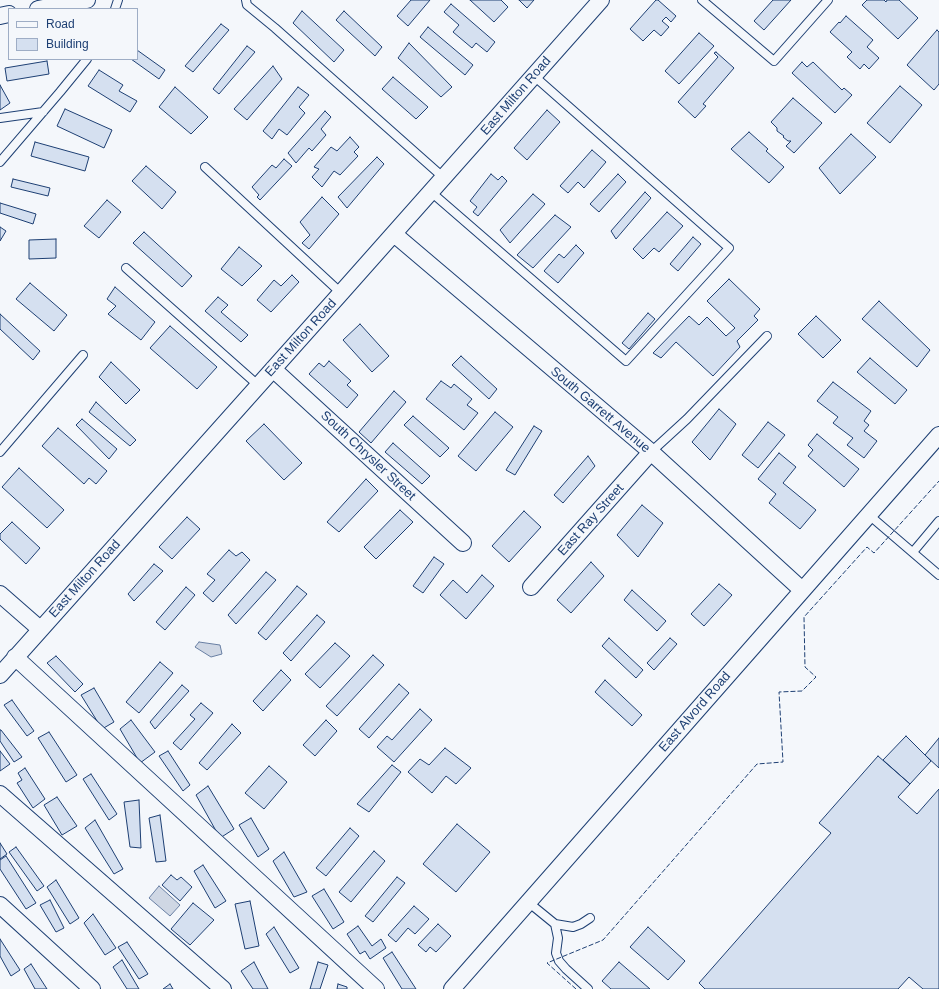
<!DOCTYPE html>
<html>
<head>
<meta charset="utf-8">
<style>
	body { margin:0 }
	#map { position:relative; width:939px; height:989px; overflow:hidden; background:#f4f7fb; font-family:Arial,sans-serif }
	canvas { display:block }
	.legend { position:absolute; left:8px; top:8px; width:130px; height:52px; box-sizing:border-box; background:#f4f7fb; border:1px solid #9eadc5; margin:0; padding:5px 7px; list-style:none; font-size:12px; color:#1d3f73 }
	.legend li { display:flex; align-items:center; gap:8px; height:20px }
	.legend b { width:20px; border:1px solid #9eadc5 }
</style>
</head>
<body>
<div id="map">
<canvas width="939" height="989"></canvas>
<ul class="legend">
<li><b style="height:5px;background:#f4f7fb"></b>Road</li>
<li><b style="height:11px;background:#d5e0f0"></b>Building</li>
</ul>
</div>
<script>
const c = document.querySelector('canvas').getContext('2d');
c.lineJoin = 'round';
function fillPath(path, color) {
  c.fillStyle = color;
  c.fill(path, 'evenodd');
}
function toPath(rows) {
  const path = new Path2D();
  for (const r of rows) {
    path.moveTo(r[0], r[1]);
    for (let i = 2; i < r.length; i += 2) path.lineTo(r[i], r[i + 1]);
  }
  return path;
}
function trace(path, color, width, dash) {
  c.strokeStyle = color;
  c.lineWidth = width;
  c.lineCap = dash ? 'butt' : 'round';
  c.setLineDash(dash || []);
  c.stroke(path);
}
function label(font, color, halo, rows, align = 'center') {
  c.font = font + ' Arial,sans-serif';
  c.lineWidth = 3;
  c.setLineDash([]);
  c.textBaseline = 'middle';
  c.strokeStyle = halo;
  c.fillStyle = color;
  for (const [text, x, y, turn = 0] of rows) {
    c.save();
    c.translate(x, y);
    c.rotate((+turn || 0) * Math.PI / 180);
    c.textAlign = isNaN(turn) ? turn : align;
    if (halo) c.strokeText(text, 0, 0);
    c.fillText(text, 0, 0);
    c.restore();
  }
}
const water = toPath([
	[199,642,220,645,222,654,211,657,195,647,199,642],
	[159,886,180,905,170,916,149,898,159,886]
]);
fillPath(water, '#cfd7e4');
trace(water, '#687fa3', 1);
const building = toPath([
	[411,0,430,0,408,26,397,16,411,0],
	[470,0,501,0,508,7,494,22,470,0],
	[519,0,534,0,527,8,519,0],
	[656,0,658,0,676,16,671,22,666,17,662,21,669,27,661,36,654,30,643,41,630,29,656,0],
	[773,0,791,0,764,30,754,21,773,0],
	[867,0,884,0,886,2,887,0,899,0,918,18,898,39,862,5,867,0],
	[451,4,495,42,487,52,476,43,472,48,453,32,459,25,444,12,451,4],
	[302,11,344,50,334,62,293,23,302,11],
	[344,11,382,47,375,56,336,20,344,11],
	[846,16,873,40,867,47,879,58,869,69,864,64,860,69,847,57,852,52,830,32,839,22,840,23,846,16],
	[221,24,229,30,193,72,185,66,221,24],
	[428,27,473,65,465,75,420,37,428,27],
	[937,30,939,32,939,84,934,90,907,65,937,30],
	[699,33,714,46,679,84,665,71,699,33],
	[409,43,452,87,441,97,398,58,409,43],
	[247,46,255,52,219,94,213,89,247,46],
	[137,50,165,70,159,79,131,59,137,59,137,50],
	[716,52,734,68,703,104,706,106,695,118,678,102,718,57,714,53,716,52],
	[47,61,49,74,7,81,5,68,47,61],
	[802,62,807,67,813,62,842,90,844,88,852,95,835,113,792,73,802,62],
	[273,66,282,79,247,120,234,109,273,66],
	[99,70,123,85,119,91,137,101,130,112,88,86,99,70],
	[393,77,428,107,416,119,382,89,393,77],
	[0,85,10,103,0,110,0,85],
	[900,86,922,105,890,143,867,123,900,86],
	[175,87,208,117,191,134,159,107,175,87],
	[298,87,309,95,299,107,305,113,287,135,279,129,272,139,263,131,298,87],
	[793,98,822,123,794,153,786,146,791,141,788,141,783,137,784,136,777,131,777,128,771,122,793,98],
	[65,109,112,130,104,148,57,126,65,109],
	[547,110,560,122,527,160,514,148,547,110],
	[325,111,331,117,321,129,326,135,312,151,309,148,296,163,288,153,325,111],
	[749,132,768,149,766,151,784,167,769,183,731,149,749,132],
	[851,134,876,157,840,194,819,168,851,134],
	[350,137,359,147,354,152,358,156,340,175,334,171,322,187,312,177,319,169,314,167,331,147,337,151,350,137],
	[35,142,89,157,85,171,31,156,35,142],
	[592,150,606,162,584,188,578,182,568,193,560,186,592,150],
	[377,157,384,164,347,208,338,197,377,157],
	[284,159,292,166,260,200,257,197,259,195,252,187,272,165,276,168,284,159],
	[146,166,176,192,162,209,132,181,146,166],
	[491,174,498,180,502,176,507,181,478,216,473,212,477,207,470,201,491,174],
	[618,174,626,182,599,212,590,204,618,174],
	[13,179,50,188,48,196,11,187,13,179],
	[645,192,651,198,616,239,611,231,645,192],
	[533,194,545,204,510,243,500,230,533,194],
	[322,197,339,214,309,249,302,243,310,235,300,222,322,197],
	[107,200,121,212,99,238,84,226,107,200],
	[0,203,36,214,33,224,0,213,0,203],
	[667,212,683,226,659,252,654,248,643,259,633,249,667,212],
	[555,215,571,227,533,268,517,255,555,215],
	[0,227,6,231,0,241,0,227],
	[144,232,192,276,182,287,133,243,144,232],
	[693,237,701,244,678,271,670,264,693,237],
	[56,239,56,258,29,259,29,240,56,239],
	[576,245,584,253,558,283,544,271,559,254,564,258,576,245],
	[239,247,262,266,242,286,221,269,239,247],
	[292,275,299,282,271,312,257,300,274,280,281,286,292,275],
	[729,279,760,309,754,316,758,320,737,341,740,347,713,376,676,342,661,358,653,353,689,316,699,325,707,317,726,336,735,328,707,301,729,279],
	[30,283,67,315,54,331,16,299,30,283],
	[115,287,155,322,141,340,108,314,116,306,107,299,115,287],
	[218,297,228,305,221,312,248,335,241,342,205,311,218,297],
	[879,301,930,350,917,367,862,319,879,301],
	[648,313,655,319,629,349,622,343,648,313],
	[0,314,40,351,33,360,0,329,0,314],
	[816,316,841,340,823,358,798,334,816,316],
	[360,324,389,356,372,372,343,340,360,324],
	[170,326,217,367,197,389,150,348,170,326],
	[461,356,497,389,489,399,452,365,461,356],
	[870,358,907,390,895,404,857,372,870,358],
	[329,361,351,381,347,385,358,395,347,408,309,374,319,363,324,367,329,361],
	[111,362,140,390,126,404,99,377,111,362],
	[441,381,451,388,454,384,472,399,467,405,478,413,464,430,426,399,441,381],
	[833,382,871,411,864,421,869,425,864,431,877,441,864,458,847,445,853,438,833,423,838,417,817,401,833,382],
	[394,391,406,402,371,443,359,432,394,391],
	[96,402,136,440,130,446,89,412,96,402],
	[719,409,736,424,710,460,692,442,719,409],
	[495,412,513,427,476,471,458,456,495,412],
	[413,416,449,448,440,457,404,425,413,416],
	[82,419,117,449,109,459,76,425,82,419],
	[768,422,785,435,758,468,742,455,768,422],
	[264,424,302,463,284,480,246,441,264,424],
	[534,426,542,431,515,475,506,470,534,426],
	[58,428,107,471,96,484,89,478,84,484,42,446,58,428],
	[817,434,859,469,844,487,808,456,813,450,808,445,817,434],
	[393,443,430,476,422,484,385,452,393,443],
	[779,453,796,467,783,483,816,510,800,529,769,503,776,494,758,479,779,453],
	[588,456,595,466,563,503,554,495,588,456],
	[19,468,64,510,47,528,2,487,19,468],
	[366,479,378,491,339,532,327,522,366,479],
	[642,505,663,523,638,557,617,535,642,505],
	[400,510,413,522,376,559,364,547,400,510],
	[524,511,541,527,509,562,492,546,524,511],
	[187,517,200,529,172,559,159,547,187,517],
	[12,522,40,548,26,564,0,539,0,534,12,522],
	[229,550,236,556,242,552,250,560,213,602,203,593,215,580,207,574,229,550],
	[434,557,444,564,423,593,413,586,434,557],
	[591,562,604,576,571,613,557,600,591,562],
	[154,564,163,571,134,601,128,594,154,564],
	[266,572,276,580,236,624,228,615,266,572],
	[482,575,494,586,466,619,440,595,453,580,467,593,482,575],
	[719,584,732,595,704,626,691,614,719,584],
	[297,586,307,594,266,640,258,633,297,586],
	[186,587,195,595,165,630,156,622,186,587],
	[632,590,666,621,657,631,624,600,632,590],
	[317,615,325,622,291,661,283,653,317,615],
	[609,638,643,670,636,678,602,646,609,638],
	[670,638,677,644,654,670,647,663,670,638],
	[335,643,350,656,320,688,305,674,335,643],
	[373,655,384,665,337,716,326,706,373,655],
	[56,656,83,684,75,692,47,663,56,656],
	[160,662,173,673,139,713,126,702,160,662],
	[281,670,291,680,263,711,253,701,281,670],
	[605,680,642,715,632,726,595,692,605,680],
	[399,684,409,693,369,738,359,729,399,684],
	[182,685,189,691,155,729,150,722,182,685],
	[94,688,114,722,102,729,81,695,94,688],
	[12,700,34,731,27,736,4,705,12,700],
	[201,703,213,713,181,750,173,743,195,719,190,715,201,703],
	[420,709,432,720,394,762,377,747,387,736,392,740,420,709],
	[131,720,155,752,140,763,120,729,131,720],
	[326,720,337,731,315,756,303,745,326,720],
	[232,724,241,733,207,770,199,763,232,724],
	[0,730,1,730,22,757,14,762,0,741,0,730],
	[49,732,77,775,66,782,38,738,49,732],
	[906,736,931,761,910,784,883,760,906,736],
	[939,738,939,768,925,755,939,738],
	[445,748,471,768,456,784,446,776,432,793,408,772,420,759,429,765,445,748],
	[0,751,10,764,0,771,0,751],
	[168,751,190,785,183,791,159,756,168,751],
	[878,756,910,784,898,797,917,814,939,789,939,989,923,989,909,977,898,989,705,989,699,983,831,833,819,823,878,756],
	[392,765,401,772,369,812,357,804,392,765],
	[269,766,287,782,264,809,245,793,269,766],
	[25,768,45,799,33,808,17,783,22,780,18,773,25,768],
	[91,774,117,814,109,820,83,779,91,774],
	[208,786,234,829,220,838,196,795,208,786],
	[57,797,77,826,62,835,44,805,57,797],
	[139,800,141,848,130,847,124,802,139,800],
	[160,815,166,861,156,862,149,818,160,815],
	[251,818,269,849,258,857,239,825,251,818],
	[95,820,123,869,114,874,85,828,95,820],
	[457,824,490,852,456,892,423,864,457,824],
	[350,828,359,836,326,876,316,868,350,828],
	[0,843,7,854,0,859,0,843],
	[16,847,44,886,37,891,9,852,16,847],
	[374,851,385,861,351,902,339,892,374,851],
	[284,852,307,892,294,897,273,861,284,852],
	[6,856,36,903,26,909,0,869,0,860,6,856],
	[203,865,226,901,215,908,194,871,203,865],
	[171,875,177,880,181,877,192,887,180,901,162,885,171,875],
	[397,877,405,883,373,922,365,916,397,877],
	[56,880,79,918,70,924,47,887,56,880],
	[324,889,344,922,333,929,312,896,324,889],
	[50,900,64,928,56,932,40,905,50,900],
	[250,901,259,946,245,949,235,904,250,901],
	[193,903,214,920,190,945,171,929,193,903],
	[414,906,429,919,415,934,408,928,396,942,388,935,414,906],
	[93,914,116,948,105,955,84,923,93,914],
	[438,924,451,936,436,952,430,947,426,952,418,945,438,924],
	[358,926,372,946,381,939,386,948,370,959,365,951,360,954,347,934,358,926],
	[274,927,299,968,290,973,266,934,274,927],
	[648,927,685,961,668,980,630,947,648,927],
	[0,939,20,970,11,976,0,956,0,939],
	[127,942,148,974,139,979,118,947,127,942],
	[392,952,416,989,402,989,383,958,392,952],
	[122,960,139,989,127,989,113,967,122,960],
	[254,962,268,989,253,989,241,971,254,962],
	[318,962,328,965,320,989,310,989,318,962],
	[619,962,650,989,611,989,602,981,619,962],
	[31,964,47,989,35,989,24,969,31,964],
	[170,984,173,989,163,989,170,984],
	[338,984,347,987,347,989,337,989,338,984]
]);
fillPath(building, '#d5e0f0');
trace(building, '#1d3f73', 1);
const service = toPath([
	[246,0,247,5,275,28,444,178],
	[702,0,774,61,828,0],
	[115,9,118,0],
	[0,118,43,112],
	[0,162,60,92,87,59],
	[205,167,341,293],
	[431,192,626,361,729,248,534,76],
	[126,268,259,386],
	[0,452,83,355],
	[651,452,687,419,767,336],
	[869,515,939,575],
	[913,552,939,521],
	[528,902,555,924,573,927,581,924,590,918],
	[555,924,558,938,556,953,559,961,566,969,588,989]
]);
const minor = toPath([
	[38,9,87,0],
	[0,16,9,14],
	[394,234,651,452,802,590],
	[273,369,463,543],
	[531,587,651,452],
	[0,594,40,629],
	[15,657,376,989],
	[0,675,341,293,601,0],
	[0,794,223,989],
	[0,905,92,989],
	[452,989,939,435]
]);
trace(service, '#1d3f73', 10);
trace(minor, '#1d3f73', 18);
trace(service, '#f4f7fb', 8);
trace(minor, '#f4f7fb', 16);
trace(toPath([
	[576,989,547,963,603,940,757,764,783,762,779,692,802,691,816,677,805,667,804,617,867,547,874,553,939,481]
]), '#1d3f73', 1, [5, 2]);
label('13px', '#1d3f73', '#f4f7fb', [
	["East Milton Road",516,96,-49],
	["East Milton Road",301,338,-48],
	["South Garrett Avenue",600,410,40],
	["South Chrysler Street",368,456,43],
	["East Ray Street",591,520,-48],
	["East Milton Road",85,579,-48],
	["East Alvord Road",695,712,-49]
]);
</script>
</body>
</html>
